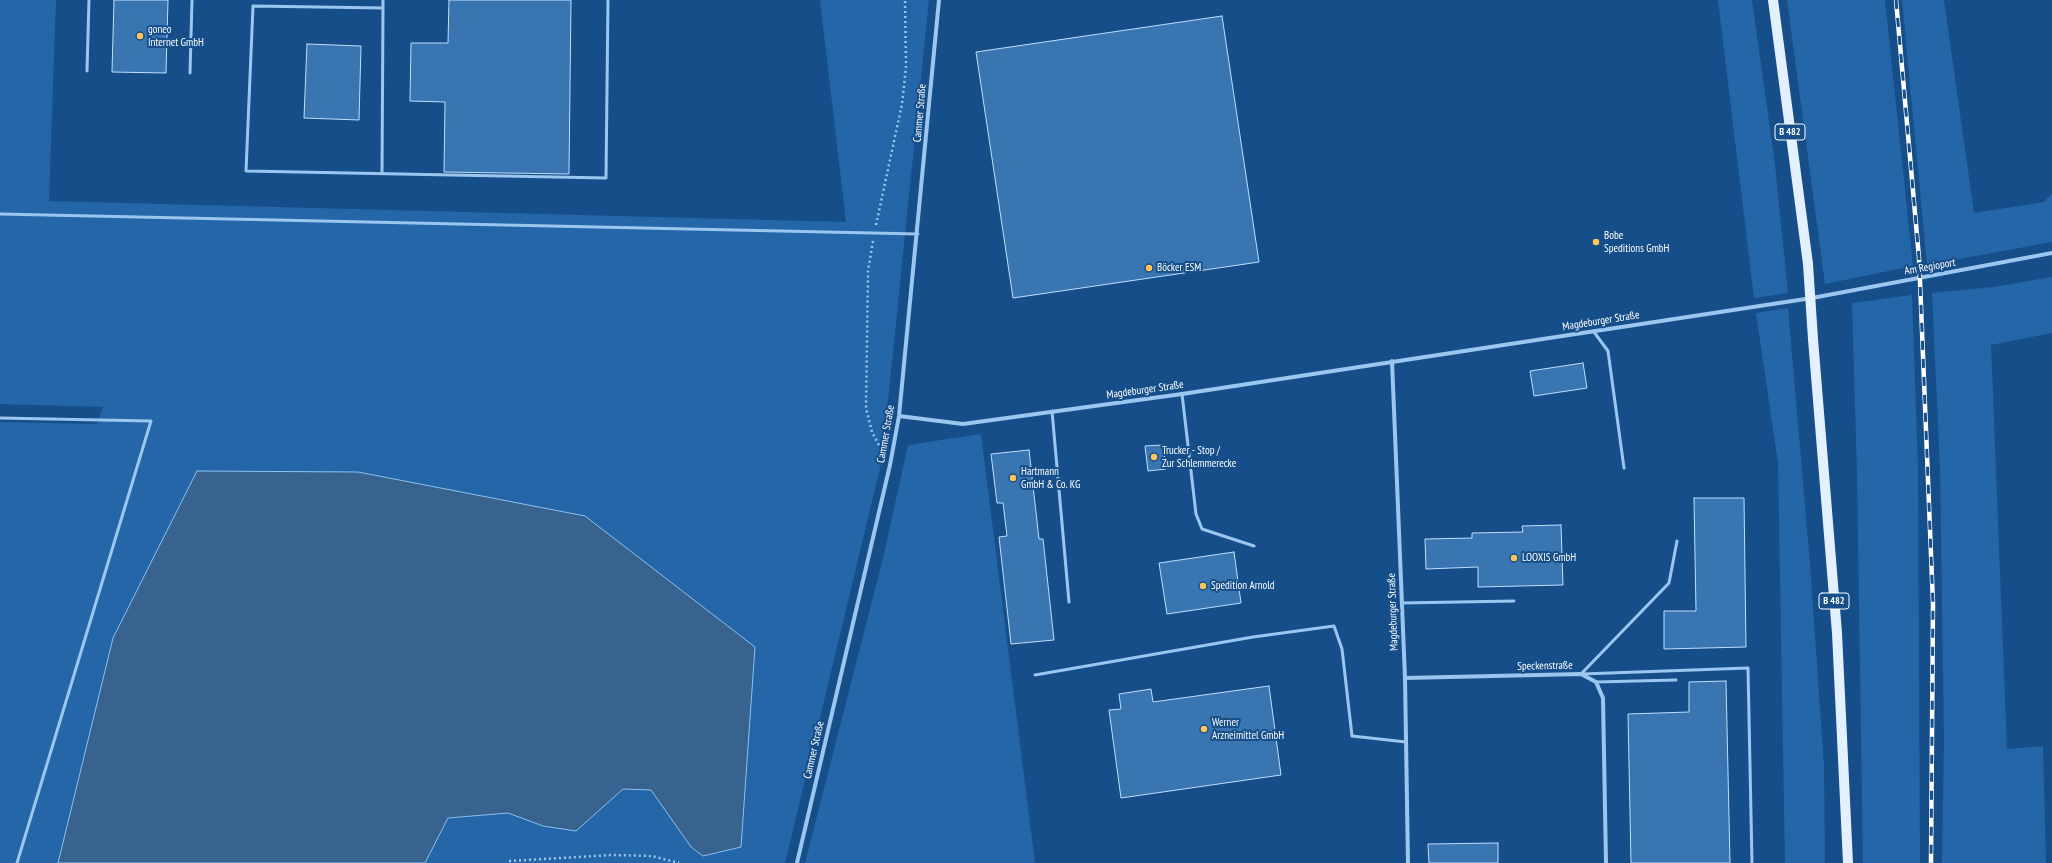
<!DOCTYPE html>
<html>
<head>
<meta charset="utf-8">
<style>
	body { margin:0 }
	canvas { display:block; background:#154e89 }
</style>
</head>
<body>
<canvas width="2052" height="863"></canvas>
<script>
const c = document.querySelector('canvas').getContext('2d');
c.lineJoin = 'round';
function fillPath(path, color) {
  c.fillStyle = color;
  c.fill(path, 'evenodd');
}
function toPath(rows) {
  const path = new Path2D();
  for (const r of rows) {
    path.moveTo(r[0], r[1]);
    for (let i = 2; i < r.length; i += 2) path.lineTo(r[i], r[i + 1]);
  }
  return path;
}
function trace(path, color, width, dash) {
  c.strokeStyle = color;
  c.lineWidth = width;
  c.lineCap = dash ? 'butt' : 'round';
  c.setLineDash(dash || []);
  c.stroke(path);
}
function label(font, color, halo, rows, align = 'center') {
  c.font = font + ' "PT Sans Narrow",sans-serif';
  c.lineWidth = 4;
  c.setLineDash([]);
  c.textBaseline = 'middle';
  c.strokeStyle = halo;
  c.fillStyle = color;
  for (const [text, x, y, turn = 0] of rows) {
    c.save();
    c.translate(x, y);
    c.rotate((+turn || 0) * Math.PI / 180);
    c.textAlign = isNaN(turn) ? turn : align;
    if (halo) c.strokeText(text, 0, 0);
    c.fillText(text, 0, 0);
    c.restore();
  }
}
fillPath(toPath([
	[0,0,56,0,49,201,846,222,820,0,929,0,882,460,785,863,425,863,448,818,508,813,543,826,600,808,623,789,651,790,691,847,703,856,754,647,113,638,58,863,0,863,0,422,97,424,103,407,0,404],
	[1718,0,1752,0,1775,165,1788,293,1754,298],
	[1787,0,1885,0,1913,266,1825,284],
	[1902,0,1944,0,1974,213,2044,202,2052,193,2052,242,1927,265],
	[2052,277,2052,333,1991,345,2007,749,2043,746,2046,863,1942,863,1944,741,1940,468,1932,293,1993,287],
	[1912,295,1918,469,1920,863,1863,863,1857,474,1852,303],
	[1788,308,1810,564,1824,766,1825,863,1785,863,1778,463,1756,313],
	[981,434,1035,863,805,863,884,554,908,445]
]), '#2466a7');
const water = toPath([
	[197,471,358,472,585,516,755,647,741,847,703,856,691,847,651,790,623,789,576,831,543,826,508,813,448,818,425,863,58,863,113,638,197,471]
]);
fillPath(water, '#38638e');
trace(water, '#8dc2f2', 1);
const building = toPath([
	[114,0,168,0,166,73,112,72,114,0],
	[449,0,571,0,569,174,444,172,445,102,410,101,411,43,448,43,449,0],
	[1222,16,1259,262,1013,298,976,52,1222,16],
	[307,44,361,46,359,120,304,118,307,44],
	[1583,363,1587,388,1534,396,1530,371,1583,363],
	[1163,445,1166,469,1148,471,1145,446,1163,445],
	[1029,450,1039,539,1043,539,1054,640,1011,644,999,537,1007,536,1003,503,997,503,991,454,1029,450],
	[1694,498,1744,498,1746,647,1664,649,1664,611,1696,611,1694,498],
	[1561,525,1563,585,1478,587,1478,567,1426,569,1425,539,1472,538,1472,533,1523,532,1522,526,1561,525],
	[1234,552,1241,603,1167,614,1159,563,1234,552],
	[1726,681,1730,863,1631,863,1628,714,1689,712,1689,682,1726,681],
	[1269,686,1281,775,1121,798,1109,710,1121,709,1119,694,1151,689,1153,702,1269,686],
	[1498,843,1498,863,1429,863,1428,844,1498,843]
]);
fillPath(building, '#3875b1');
trace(building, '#c1dffb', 1);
trace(toPath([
	[876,225,902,104,906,67,905,0],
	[873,241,868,271,866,408,872,432,882,451],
	[509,861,612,855,652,856,679,863]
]), '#9bc6ef', 2.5, [2, 3]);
trace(toPath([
	[383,8,383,0],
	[87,71,89,0],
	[190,73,192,0],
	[382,174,383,8,253,6,246,171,606,178,608,0],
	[0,214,918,234],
	[1594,332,1608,351,1624,468],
	[1182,394,1196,514,1202,529,1254,546],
	[1052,411,1069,602],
	[0,418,151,421,17,863],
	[1402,603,1514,601],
	[1581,674,1669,583,1677,541],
	[1582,674,1748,668,1752,863],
	[1035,675,1253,637,1334,626,1342,649,1352,736,1406,742],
	[1596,682,1676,680]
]), '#9bc6ef', 3);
trace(toPath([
	[1392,361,1405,678,1408,863],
	[899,416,963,424,1182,394,1812,298,2052,253],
	[1405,678,1581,674,1596,682,1603,698,1606,863],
	[797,863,890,465,899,416,939,0]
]), '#9bc6ef', 4);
trace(toPath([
	[1773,0,1808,264],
	[1813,339,1837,633,1848,863]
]), '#e3f0ff', 10);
const rail = toPath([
	[1896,0,1919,258,1921,306,1933,604,1931,863]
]);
trace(rail, '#fff', 4.5);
trace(rail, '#154e89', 3, [9]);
trace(toPath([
	[1808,264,1813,339]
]), '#e3f0ff', 10);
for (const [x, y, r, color] of [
	[140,36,4,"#ffc559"],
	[1596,242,4,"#ffc559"],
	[1149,268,4,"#ffc559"],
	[1154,457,4,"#ffc559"],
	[1013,478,4,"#ffc559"],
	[1514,558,4,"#ffc559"],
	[1203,586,4,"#ffc559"],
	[1204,729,4,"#ffc559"]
]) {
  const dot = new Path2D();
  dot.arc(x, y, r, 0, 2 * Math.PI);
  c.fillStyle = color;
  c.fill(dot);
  trace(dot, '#154e89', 1.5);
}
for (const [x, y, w] of [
	[1790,132,30],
	[1834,601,30]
]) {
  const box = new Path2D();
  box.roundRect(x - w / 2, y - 8, w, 16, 3);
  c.fillStyle = '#154e89';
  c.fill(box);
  trace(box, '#fff', 1);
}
label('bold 10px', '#fff', null, [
	["B 482",1790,132],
	["B 482",1834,601]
]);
label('11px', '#fff', '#154e89', [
	["goneo",148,30],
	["Internet GmbH",148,43],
	["Bobe",1604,236],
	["Speditions GmbH",1604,249],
	["Böcker ESM",1157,268],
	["Trucker - Stop /",1162,451],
	["Zur Schlemmerecke",1162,464],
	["Hartmann",1021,472],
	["GmbH & Co. KG",1021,485],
	["LOOXIS GmbH",1522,558],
	["Spedition Arnold",1211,586],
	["Werner",1212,723],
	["Arzneimittel GmbH",1212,736]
], 'left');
label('11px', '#fff', '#154e89', [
	["Cammer Straße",920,113,-85],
	["Am Regioport",1930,267,-10],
	["Magdeburger Straße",1601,321,-9],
	["Magdeburger Straße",1145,390,-8],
	["Cammer Straße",886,434,-80],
	["Magdeburger Straße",1393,612,-92],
	["Speckenstraße",1545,666,-1],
	["Cammer Straße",814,750,-77]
]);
</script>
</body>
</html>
